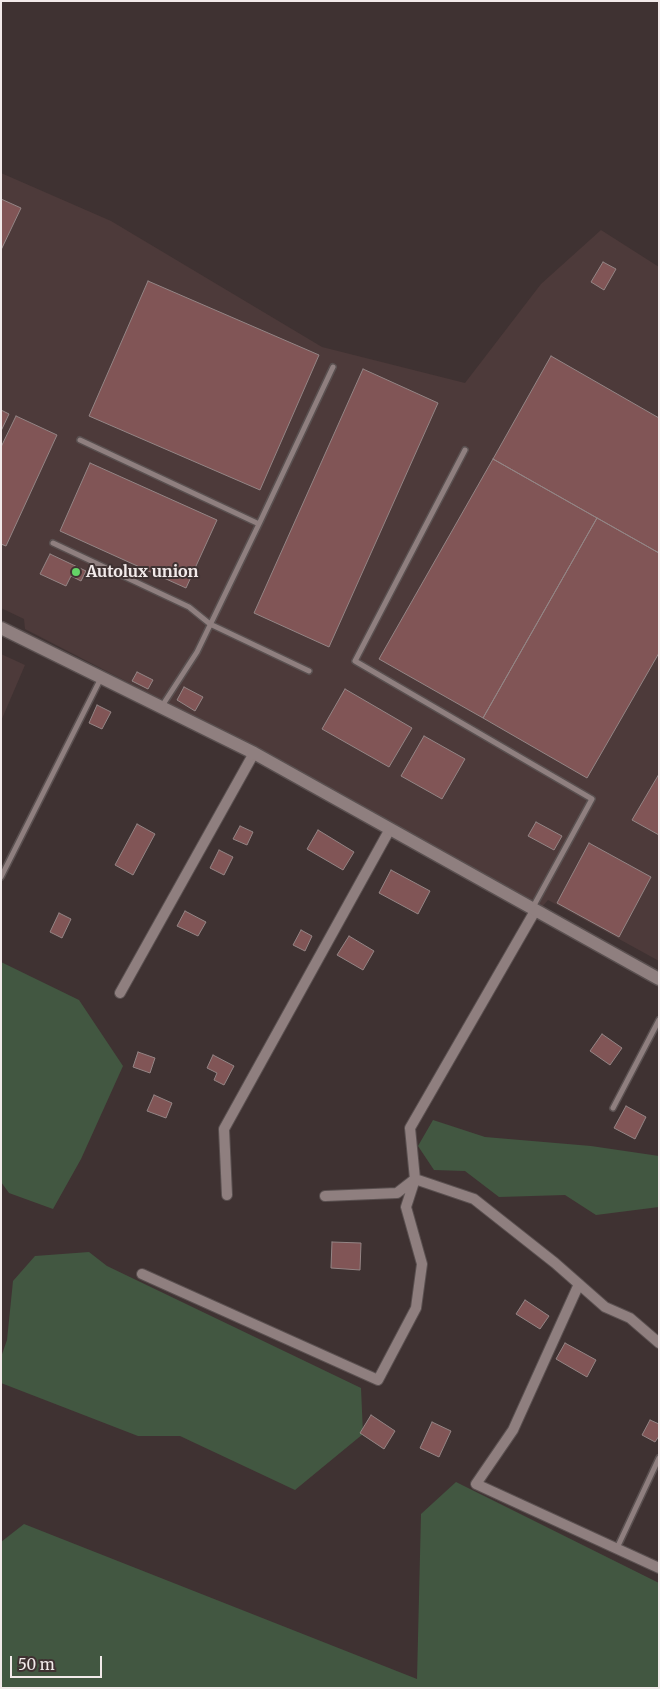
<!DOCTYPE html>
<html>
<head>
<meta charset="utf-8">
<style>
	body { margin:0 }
	#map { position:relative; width:660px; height:1689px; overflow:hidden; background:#3f3232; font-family:Merriweather,serif }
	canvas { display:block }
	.frame { position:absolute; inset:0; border:2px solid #f2eaea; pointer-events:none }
	.scale { position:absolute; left:10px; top:1656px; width:92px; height:22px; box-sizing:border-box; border:2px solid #f2eaea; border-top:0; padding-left:6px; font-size:15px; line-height:18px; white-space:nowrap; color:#f2eaea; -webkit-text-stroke:4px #3f3232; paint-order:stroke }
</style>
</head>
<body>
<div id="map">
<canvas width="660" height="1689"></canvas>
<div class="frame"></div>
<div class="scale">50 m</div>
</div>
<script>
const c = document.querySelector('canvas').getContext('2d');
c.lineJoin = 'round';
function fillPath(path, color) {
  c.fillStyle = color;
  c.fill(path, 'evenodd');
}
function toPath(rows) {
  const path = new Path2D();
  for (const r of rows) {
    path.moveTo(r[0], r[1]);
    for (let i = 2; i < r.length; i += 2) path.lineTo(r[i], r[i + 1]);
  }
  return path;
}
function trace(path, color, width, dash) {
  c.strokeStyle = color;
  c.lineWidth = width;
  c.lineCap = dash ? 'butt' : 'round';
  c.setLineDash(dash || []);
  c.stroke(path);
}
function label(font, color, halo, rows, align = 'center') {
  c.font = font + ' Merriweather,serif';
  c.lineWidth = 4;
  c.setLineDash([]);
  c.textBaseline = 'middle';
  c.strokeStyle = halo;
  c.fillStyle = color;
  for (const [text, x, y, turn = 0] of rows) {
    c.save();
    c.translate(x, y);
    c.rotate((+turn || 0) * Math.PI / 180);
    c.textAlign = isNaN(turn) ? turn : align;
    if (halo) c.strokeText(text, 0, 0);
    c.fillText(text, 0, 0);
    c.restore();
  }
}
fillPath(toPath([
	[1,173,111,221,322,347,465,383,541,284,601,230,659,267,659,961,548,900,542,907,284,763,25,629,24,619,1,608],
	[1,654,25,665,1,721]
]), '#4d3a3a');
fillPath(toPath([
	[1,962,79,1000,123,1066,81,1159,53,1209,9,1193,1,1182],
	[433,1120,485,1137,591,1146,659,1156,659,1207,596,1215,565,1195,499,1197,465,1171,434,1170,418,1146],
	[89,1252,107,1266,361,1388,363,1434,295,1490,180,1436,138,1436,1,1383,1,1357,7,1340,13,1281,35,1256],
	[456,1482,659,1583,659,1688,1,1688,1,1542,24,1524,417,1679,421,1514]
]), '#425741');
const building = toPath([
	[1,199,21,208,1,250,1,199],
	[603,262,616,269,604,290,591,282,603,262],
	[148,281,319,355,260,490,89,416,148,281],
	[551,356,659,418,659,553,493,459,551,356],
	[363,369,438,403,329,647,254,613,363,369],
	[1,410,9,414,1,431,1,410],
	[16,416,57,435,6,546,1,544,1,447,16,416],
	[493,459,597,518,483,718,379,659,493,459],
	[90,463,217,520,186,588,60,531,90,463],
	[597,518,659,553,659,653,587,778,483,718,597,518],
	[50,554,86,571,81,581,71,576,66,586,40,574,50,554],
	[137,672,153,680,148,689,132,681,137,672],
	[184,687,203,697,195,711,177,700,184,687],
	[345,689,412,728,389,767,322,729,345,689],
	[97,705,111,712,102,729,89,723,97,705],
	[424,736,465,759,442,799,401,776,424,736],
	[659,774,659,835,632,820,659,774],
	[536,822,562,836,554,850,528,836,536,822],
	[137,824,155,834,133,875,115,865,137,824],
	[240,826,253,832,247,845,233,839,240,826],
	[318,830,354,852,343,870,307,849,318,830],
	[589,843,651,877,619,937,557,903,589,843],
	[219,850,233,857,224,875,210,868,219,850],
	[391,870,430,891,418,914,379,893,391,870],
	[185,911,206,922,198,936,177,926,185,911],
	[59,913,71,919,62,938,50,932,59,913],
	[301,930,312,936,305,951,293,945,301,930],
	[349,936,374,951,363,970,337,955,349,936],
	[602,1034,622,1048,610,1065,590,1051,602,1034],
	[138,1052,155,1058,150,1073,133,1067,138,1052],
	[213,1055,234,1066,224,1085,214,1080,217,1073,207,1068,213,1055],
	[154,1095,172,1103,166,1118,147,1111,154,1095],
	[626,1106,646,1117,635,1139,614,1128,626,1106],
	[332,1242,361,1243,360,1270,331,1268,332,1242],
	[525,1300,549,1316,540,1329,516,1314,525,1300],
	[565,1343,596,1360,587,1377,556,1359,565,1343],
	[371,1415,395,1431,384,1449,360,1433,371,1415],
	[650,1420,659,1424,659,1436,655,1442,642,1435,650,1420],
	[432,1422,451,1431,439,1457,420,1448,432,1422]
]);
fillPath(building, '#815556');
trace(building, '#948585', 1);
const service = toPath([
	[80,440,259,524,197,652,162,706],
	[465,450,355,661,592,799,533,907],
	[259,524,333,367],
	[53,543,189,607,210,624,309,671],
	[1,877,101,678],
	[613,1108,659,1020],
	[617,1548,659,1458]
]);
const minor = toPath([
	[120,993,254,753],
	[227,1195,224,1129,390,829],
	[325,1196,397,1193,415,1179,474,1199,555,1263,605,1307,630,1318,659,1343],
	[142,1274,378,1380,416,1308,422,1264,406,1207,415,1179,410,1128,535,911],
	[579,1284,513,1430,476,1484,659,1568]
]);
const tertiary = toPath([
	[1,628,254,753,659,979]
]);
trace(service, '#5a5050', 8);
trace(minor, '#5a5050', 12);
trace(tertiary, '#5a5050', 15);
trace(service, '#8f7f7f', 5);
trace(minor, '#8f7f7f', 10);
trace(tertiary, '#8f7f7f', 12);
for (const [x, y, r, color] of [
	[76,572,5,"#64d467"]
]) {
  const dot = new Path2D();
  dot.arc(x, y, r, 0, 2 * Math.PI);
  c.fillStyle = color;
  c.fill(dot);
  trace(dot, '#3f3232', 2);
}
label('bold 16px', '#f2eaea', '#3f3232', [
	["Autolux union",86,572]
], 'left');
</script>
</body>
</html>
